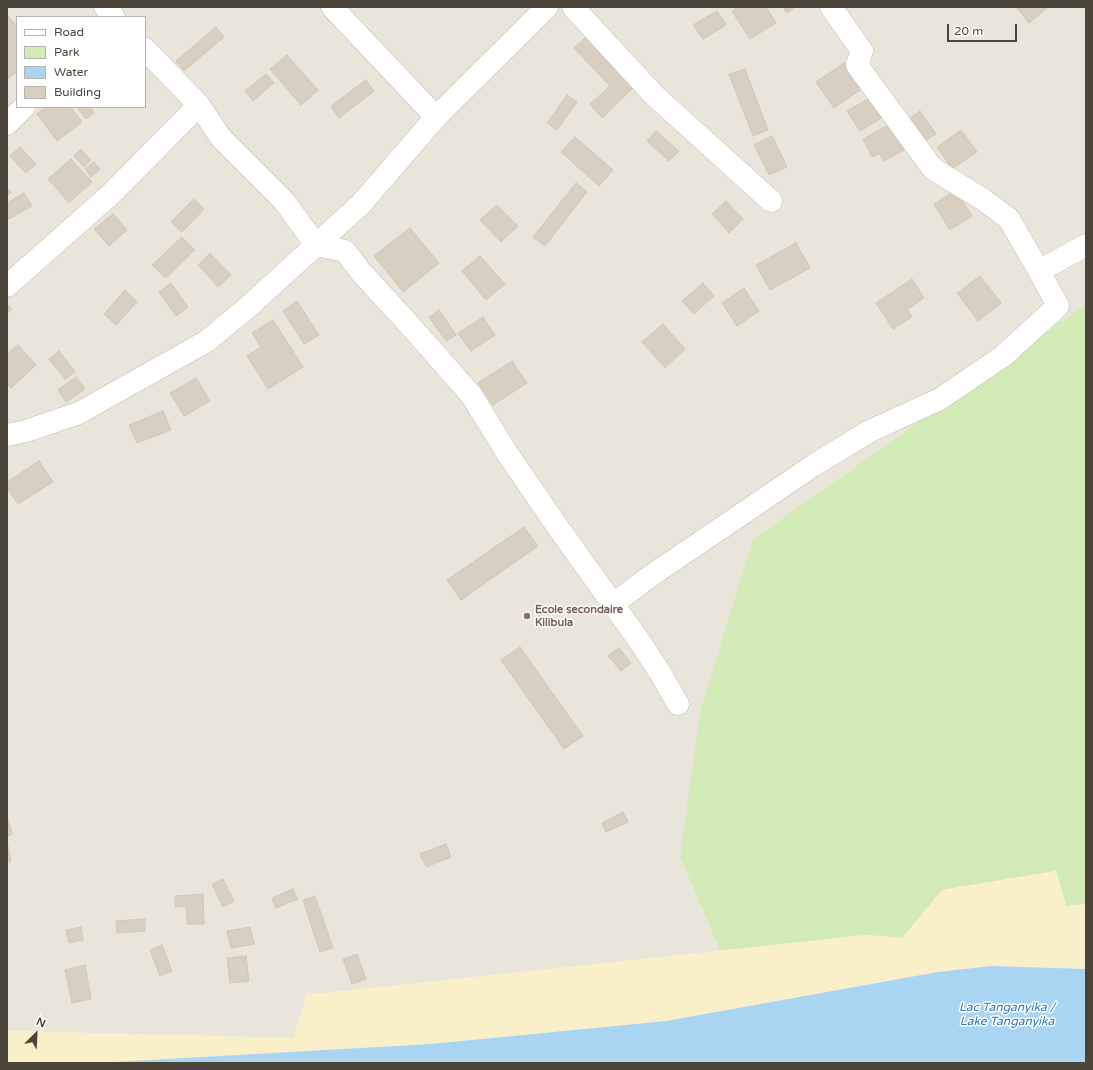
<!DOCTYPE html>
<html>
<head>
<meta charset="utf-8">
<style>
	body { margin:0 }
	#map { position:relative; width:1093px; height:1070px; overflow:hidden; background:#f6f3ec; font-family:"Varela Round",sans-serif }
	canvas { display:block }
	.frame { position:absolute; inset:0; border:8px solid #4b4439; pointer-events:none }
	.legend { position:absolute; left:16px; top:16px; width:130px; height:92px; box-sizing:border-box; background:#fff; border:1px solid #b7b4b0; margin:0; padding:5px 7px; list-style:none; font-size:12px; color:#4b4439 }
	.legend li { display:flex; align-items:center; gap:8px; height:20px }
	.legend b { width:20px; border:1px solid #b7b4b0 }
	.north { position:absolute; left:16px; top:1014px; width:40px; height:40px; -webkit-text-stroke:3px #fff; paint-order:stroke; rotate:24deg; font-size:11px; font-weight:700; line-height:16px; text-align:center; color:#4b4439 }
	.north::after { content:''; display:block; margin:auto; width:14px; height:18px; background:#4b4439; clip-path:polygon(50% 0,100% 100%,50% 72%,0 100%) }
	.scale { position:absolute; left:947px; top:24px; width:70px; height:18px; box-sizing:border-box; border:2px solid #4b4439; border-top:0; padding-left:5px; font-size:12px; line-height:14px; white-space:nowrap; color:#4b4439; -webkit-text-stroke:3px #fff; paint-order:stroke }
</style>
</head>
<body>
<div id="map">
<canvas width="1093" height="1070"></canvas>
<div class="frame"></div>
<ul class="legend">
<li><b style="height:5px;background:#fff"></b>Road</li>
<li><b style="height:11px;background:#d2eab5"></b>Park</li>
<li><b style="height:11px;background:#a9d4f2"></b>Water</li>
<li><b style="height:11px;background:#d8cfc1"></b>Building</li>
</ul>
<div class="north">N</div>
<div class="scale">20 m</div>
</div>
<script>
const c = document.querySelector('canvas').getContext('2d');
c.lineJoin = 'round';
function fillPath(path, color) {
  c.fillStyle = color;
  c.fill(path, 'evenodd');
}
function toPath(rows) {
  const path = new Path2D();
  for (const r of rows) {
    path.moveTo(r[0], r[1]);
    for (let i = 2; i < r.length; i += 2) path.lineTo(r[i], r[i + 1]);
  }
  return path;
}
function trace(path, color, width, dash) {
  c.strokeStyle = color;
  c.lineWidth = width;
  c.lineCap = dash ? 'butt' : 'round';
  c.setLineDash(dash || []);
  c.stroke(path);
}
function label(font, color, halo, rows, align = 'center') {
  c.font = font + ' "Varela Round",sans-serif';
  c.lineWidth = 3;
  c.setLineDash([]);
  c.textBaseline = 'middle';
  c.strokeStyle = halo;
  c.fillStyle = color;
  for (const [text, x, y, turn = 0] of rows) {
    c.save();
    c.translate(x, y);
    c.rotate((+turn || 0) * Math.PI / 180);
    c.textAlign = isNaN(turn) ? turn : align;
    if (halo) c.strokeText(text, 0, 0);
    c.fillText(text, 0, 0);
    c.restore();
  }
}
fillPath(toPath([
	[7,7,1086,7,1086,304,753,539,680,857,720,951,307,995,294,1038,7,1031],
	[17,17,145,17,145,107,17,107]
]), '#eae5da');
fillPath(toPath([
	[1086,304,1086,904,1066,906,1056,871,942,890,903,938,866,935,720,951,680,857,700,712,753,539]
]), '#d2eab5');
fillPath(toPath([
	[1056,871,1066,906,1086,904,1086,969,991,966,938,972,666,1021,431,1044,96,1063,7,1063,7,1031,293,1038,307,995,866,935,902,938,942,890]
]), '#f9efc9');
fillPath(toPath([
	[991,966,1086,969,1086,1063,96,1063,431,1044,666,1021,938,972]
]), '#a9d4f2');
const building = toPath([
	[738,7,766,7,776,23,750,39,732,11,738,7],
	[783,7,795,7,787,13,783,7],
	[1016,7,1048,7,1029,23,1016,7],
	[717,11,726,25,703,39,693,25,717,11],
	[9,17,17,26,17,71,7,80,7,19,9,17],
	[216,27,224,37,184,71,176,61,216,27],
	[586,37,634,87,602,118,590,104,610,86,574,48,586,37],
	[287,55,318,90,301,105,270,69,287,55],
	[844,63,863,88,834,108,816,82,844,63],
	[745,69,768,130,753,136,729,74,745,69],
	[266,74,274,83,253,101,245,91,266,74],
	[366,80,374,91,339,118,331,106,366,80],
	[567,95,577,102,557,130,547,123,567,95],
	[873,96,885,116,860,131,847,111,873,96],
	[46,107,71,107,82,122,57,141,37,114,46,107],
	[77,107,90,107,94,113,86,119,77,107],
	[920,111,936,134,923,142,908,120,920,111],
	[894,122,908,148,884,161,879,153,872,157,863,139,894,122],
	[961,130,977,152,952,169,937,147,961,130],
	[656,131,679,151,669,161,647,141,656,131],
	[772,136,787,167,769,175,754,145,772,136],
	[575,137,613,170,599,186,561,152,575,137],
	[20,147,36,164,26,173,10,156,20,147],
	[81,149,91,160,84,167,74,156,81,149],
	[71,159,92,182,69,203,48,179,71,159],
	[94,162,100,169,91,177,85,169,94,162],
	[576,183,587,192,545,246,533,237,576,183],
	[7,188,11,192,7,196,7,188],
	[956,190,972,216,950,230,934,204,956,190],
	[24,193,32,206,9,219,7,215,7,203,24,193],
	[194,199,204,209,182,232,171,222,194,199],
	[726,201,743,219,729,233,712,214,726,201],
	[497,205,518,226,501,242,480,220,497,205],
	[113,214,127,230,109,246,94,229,113,214],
	[410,228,439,263,403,292,374,256,410,228],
	[182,237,195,250,166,278,152,265,182,237],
	[796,243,810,268,770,290,756,265,796,243],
	[210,253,231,275,218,287,198,265,210,253],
	[480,256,505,284,486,300,462,271,480,256],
	[980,276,1001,303,978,321,957,293,980,276],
	[912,279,924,298,907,310,912,317,893,329,876,303,912,279],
	[171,283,188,307,176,316,159,292,171,283],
	[703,283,714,296,694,314,682,301,703,283],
	[744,288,759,311,737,326,722,303,744,288],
	[125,290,137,302,116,325,104,314,125,290],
	[297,301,319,335,304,344,283,311,297,301],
	[7,304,12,309,7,314,7,304],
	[439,310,456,335,446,341,429,317,439,310],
	[483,317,495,335,471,351,458,333,483,317],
	[273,320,303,367,268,389,247,356,261,347,252,333,273,320],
	[663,324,685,349,665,368,642,342,663,324],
	[18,345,36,365,11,388,7,384,7,354,18,345],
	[59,351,75,372,65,379,49,359,59,351],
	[512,361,527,383,493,405,478,383,512,361],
	[76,377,85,389,66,402,58,390,76,377],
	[196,378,210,401,184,416,170,393,196,378],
	[163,411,171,430,137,443,129,425,163,411],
	[39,461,53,482,18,504,7,488,7,482,39,461],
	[524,527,538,546,461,600,447,580,524,527],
	[520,647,583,736,564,749,501,660,520,647],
	[619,648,631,663,621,671,608,656,619,648],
	[623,812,628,822,606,832,602,823,623,812],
	[7,816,12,834,7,836,7,816],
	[7,842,11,861,7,862,7,842],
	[446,844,451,857,426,867,420,854,446,844],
	[223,879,234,901,223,907,212,884,223,879],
	[293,889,298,899,276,908,272,898,293,889],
	[203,894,204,924,187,924,186,906,175,907,175,896,203,894],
	[315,896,333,948,320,952,303,900,315,896],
	[145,919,145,931,117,933,116,921,145,919],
	[81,927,83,940,69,943,66,930,81,927],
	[250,927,254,944,231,948,227,931,250,927],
	[162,945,172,971,160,976,150,950,162,945],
	[357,954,366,979,352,984,343,959,357,954],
	[246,956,249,981,230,983,227,958,246,956],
	[85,965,91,999,72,1003,65,970,85,965]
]);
fillPath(building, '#d8cfc1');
trace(building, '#d3c7b4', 1);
const minor = toPath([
	[105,7,114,17],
	[332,7,436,117],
	[573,7,654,95,771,201],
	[831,7,862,51,857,65,933,169,984,200,1009,219,1039,271,1086,245],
	[145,49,199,105,221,138,284,201,316,245,345,251,361,272,415,331,472,396,507,453,557,526,638,639,659,671,678,704],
	[7,124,24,107],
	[7,286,111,194,199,105],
	[7,435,26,431,79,413,207,341,248,307,361,204,436,117,547,7],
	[613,604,652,575,814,465,870,431,940,399,1003,356,1058,306,1039,271]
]);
trace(minor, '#c2bbae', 23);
trace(minor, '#fff', 22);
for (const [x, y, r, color] of [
	[527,616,4,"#8d6e63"]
]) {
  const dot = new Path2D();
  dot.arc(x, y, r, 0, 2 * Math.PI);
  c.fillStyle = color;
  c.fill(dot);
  trace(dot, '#fff', 1.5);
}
label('bold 11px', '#785e54', '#fff', [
	["Ecole secondaire",535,610],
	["Kilibula",535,623]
], 'left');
label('italic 12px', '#2e7ab2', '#fff', [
	["Lac Tanganyika /",1007,1008],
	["Lake Tanganyika",1007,1022]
]);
</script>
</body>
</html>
